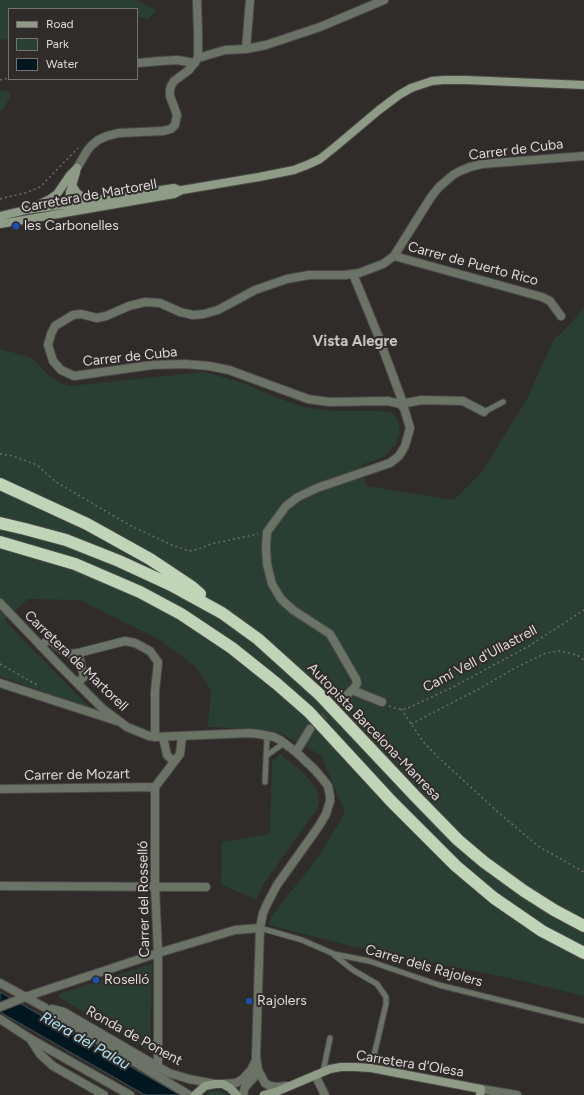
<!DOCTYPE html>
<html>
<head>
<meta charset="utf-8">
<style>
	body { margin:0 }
	#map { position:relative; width:584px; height:1095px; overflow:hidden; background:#302c2a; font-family:Figtree,sans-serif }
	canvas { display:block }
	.legend { position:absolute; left:8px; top:8px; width:130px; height:72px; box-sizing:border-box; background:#302c2a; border:1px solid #767270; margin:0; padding:5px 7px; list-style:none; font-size:12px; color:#dedbda }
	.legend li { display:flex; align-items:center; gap:8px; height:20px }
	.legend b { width:20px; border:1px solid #767270 }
</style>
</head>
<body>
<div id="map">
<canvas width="584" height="1095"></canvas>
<ul class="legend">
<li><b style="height:5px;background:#8d9b87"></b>Road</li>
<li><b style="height:11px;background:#2a3f33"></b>Park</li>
<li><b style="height:11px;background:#00171f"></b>Water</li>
</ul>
</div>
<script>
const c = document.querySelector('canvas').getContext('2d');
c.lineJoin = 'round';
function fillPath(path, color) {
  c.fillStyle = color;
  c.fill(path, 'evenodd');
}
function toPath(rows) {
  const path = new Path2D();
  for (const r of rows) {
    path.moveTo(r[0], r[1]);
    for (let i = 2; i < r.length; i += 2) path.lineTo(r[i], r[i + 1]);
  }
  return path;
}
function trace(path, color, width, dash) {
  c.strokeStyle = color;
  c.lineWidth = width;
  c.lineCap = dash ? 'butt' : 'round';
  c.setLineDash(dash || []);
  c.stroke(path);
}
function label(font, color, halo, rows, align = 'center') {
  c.font = font + ' Figtree,sans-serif';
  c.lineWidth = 4;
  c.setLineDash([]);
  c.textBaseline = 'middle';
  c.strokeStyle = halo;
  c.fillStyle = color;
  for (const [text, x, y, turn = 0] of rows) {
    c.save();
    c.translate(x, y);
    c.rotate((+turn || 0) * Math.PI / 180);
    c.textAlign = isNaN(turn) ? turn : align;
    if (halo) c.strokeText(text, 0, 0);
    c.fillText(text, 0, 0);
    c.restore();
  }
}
fillPath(toPath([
	[0,0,136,0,156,10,149,19,137,17,137,9,9,9,9,40,0,39],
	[7,90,11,94,9,99,4,108,0,112,0,91],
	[584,307,584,996,518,980,355,947,269,925,271,917,318,857,345,813,321,755,278,732,260,729,208,727,211,690,195,666,157,638,79,600,28,599,4,620,91,709,0,676,0,349,30,357,34,360,49,376,63,384,69,386,205,372,243,383,280,399,307,408,335,411,373,411,390,412,398,419,400,433,396,444,384,457,361,465,366,486,454,500,482,472,527,399,554,339,568,327],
	[280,754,304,773,317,790,319,801,317,809,263,885,256,900,221,884,222,842,270,834,272,762],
	[152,964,150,1052,59,997,59,994],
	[211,1091,220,1091,227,1095,206,1095]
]), '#2a3f33');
const water = toPath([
	[0,992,180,1095,145,1095,0,1012,0,992]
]);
fillPath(water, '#00171f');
trace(water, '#435257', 1);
trace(toPath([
	[310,729,347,695]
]), '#4a4644', 8, [8, 4]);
const service = toPath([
	[484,412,503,402],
	[266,756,284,743],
	[265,782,267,736],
	[260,928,302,940,334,954,369,961,439,985,584,1021],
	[334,955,353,970,377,984,386,997,386,1004,371,1068],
	[323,1072,330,1038]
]);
const minor = toPath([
	[246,49,250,0],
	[198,58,225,50,246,49,266,45,320,27,384,0],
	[138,63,160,61,177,60,195,63],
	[77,168,87,151,91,146,98,140,107,136,119,133,163,131,171,129,175,125,177,115,170,96,170,90,171,86,174,81,189,70,198,58,198,33,197,0],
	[394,256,542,297,550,301,561,316],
	[353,274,380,340],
	[383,349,403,403],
	[400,404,422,400,463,401,484,412],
	[41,646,49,639,62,650,70,654,78,653,125,641,135,643,150,651,158,662,155,692,155,737],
	[0,683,117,721],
	[77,683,84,677,78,653],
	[352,690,382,702],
	[347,695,355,687,357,683,356,679,330,634,293,610,281,599,272,584,267,564,266,547,267,532,286,506,298,497,317,488,390,463,399,456,405,446,410,428,404,408,400,404,388,401,329,402,308,399,229,370,209,366,185,364,152,365,74,376,61,370,53,361,48,345,51,334,55,326,73,315,81,314,97,318,106,316,129,306,145,302,160,303,180,312,193,315,204,314,218,310,255,290,287,279,309,275,345,275,359,273,383,264,394,256,431,197,439,187,453,175,460,171,470,167,482,164,584,156],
	[163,737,167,755,174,762],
	[296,752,310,729],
	[0,789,155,787],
	[0,886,206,887],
	[0,983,42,1006,189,1095],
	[0,1007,25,997,158,953,235,930,260,928],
	[52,1009,64,1012,169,1073,189,1079,215,1084],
	[0,1019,29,1038,130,1095],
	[31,1040,40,1054,53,1066,104,1095],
	[158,1066,158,953,155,887,155,787,180,754,182,736],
	[315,1075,325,1095]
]);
const tertiary = toPath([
	[0,603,61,667,103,709,127,727,149,736,155,737,249,733,259,734,274,737,280,740,296,752,315,770,325,782,328,786,330,796,330,801,326,814,319,826,277,885,267,904,263,913,260,928,256,1056,258,1070,265,1083,270,1086,277,1087,286,1086],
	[223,1084,236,1083,243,1079,251,1070,256,1060],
	[481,1089,517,1095],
	[243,1095,245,1087,256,1075,258,1070]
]);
const secondary = toPath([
	[72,185,77,193,81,196,92,200],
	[36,206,50,199,57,194,70,175,77,168],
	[67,207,69,204,70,192,76,172],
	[0,216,26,210,117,197,174,188,179,190],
	[0,224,174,194,182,190,259,177,294,170,307,165,320,159,335,147,379,110,399,95,411,88,432,81,443,80,466,80,584,85],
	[195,1095,205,1086,215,1084,223,1084,230,1088,237,1095],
	[264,1095,278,1091,330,1069,341,1067,355,1067,371,1068,481,1089,480,1095]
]);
const motorway = toPath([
	[0,484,87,524,150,559,192,587,200,594],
	[0,523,25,529,66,540,119,561,171,585,222,613,258,639,319,694,416,797,458,840,484,862,524,891,554,910,584,926],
	[0,542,75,564,140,592,181,614,232,648,277,684,309,712,391,801,456,866,494,898,542,931,584,953]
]);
trace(service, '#4c4846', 7);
trace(minor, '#4c4846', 10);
trace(tertiary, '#4c4846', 10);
trace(secondary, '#4c4846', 10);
trace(motorway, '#4c4846', 14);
trace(toPath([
	[0,80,9,78],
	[0,199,28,192,40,187,78,148],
	[0,454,13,456,37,465,56,482,131,526,172,545,189,551,199,549,211,544,258,534],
	[0,664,37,685],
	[389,706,397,709,406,709,453,687,529,646,584,610],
	[401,709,425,744,440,759,499,813,538,846,584,872],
	[411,724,477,690,515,668,546,653,560,651,577,655,584,660]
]), '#6e6b69', 1.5, [2, 3]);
trace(service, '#6b7367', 5);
trace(minor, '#6b7367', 8);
trace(tertiary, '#6b7367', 8);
trace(secondary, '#8d9b87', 8);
trace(motorway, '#c0d5b7', 12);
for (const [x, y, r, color] of [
	[16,226,4,"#1a4fb4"],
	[96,980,4,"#1a4fb4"],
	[249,1001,4,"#1a4fb4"]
]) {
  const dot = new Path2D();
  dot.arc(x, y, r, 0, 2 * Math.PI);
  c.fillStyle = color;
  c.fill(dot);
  trace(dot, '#302c2a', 1.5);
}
label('14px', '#dedbda', '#302c2a', [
	["Carrer de Cuba",516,150,-7],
	["Carretera de Martorell",89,196,-10],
	["Carrer de Puerto Rico",473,264,15],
	["Carrer de Cuba",130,357,-6],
	["Camí Vell d'Ullastrell",480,659,-28],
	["Carretera de Martorell",76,661,44],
	["Autopista Barcelona-Manresa",374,732,46],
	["Carrer de Mozart",77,775,-1],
	["Carrer del Rosselló",144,899,-91],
	["Carrer dels Rajolers",424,966,16],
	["Ronda de Ponent",134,1036,29],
	["Carretera d'Olesa",410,1064,9]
]);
label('14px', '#dedbda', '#302c2a', [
	["les Carbonelles",24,226],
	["Roselló",104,980],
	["Rajolers",257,1001]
], 'left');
label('bold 15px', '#c7c2c0', '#302c2a', [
	["Vista Alegre",355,342]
]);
label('italic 15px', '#b1e8fb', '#302c2a', [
	["Riera del Palau",85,1041,30]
]);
</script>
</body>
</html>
